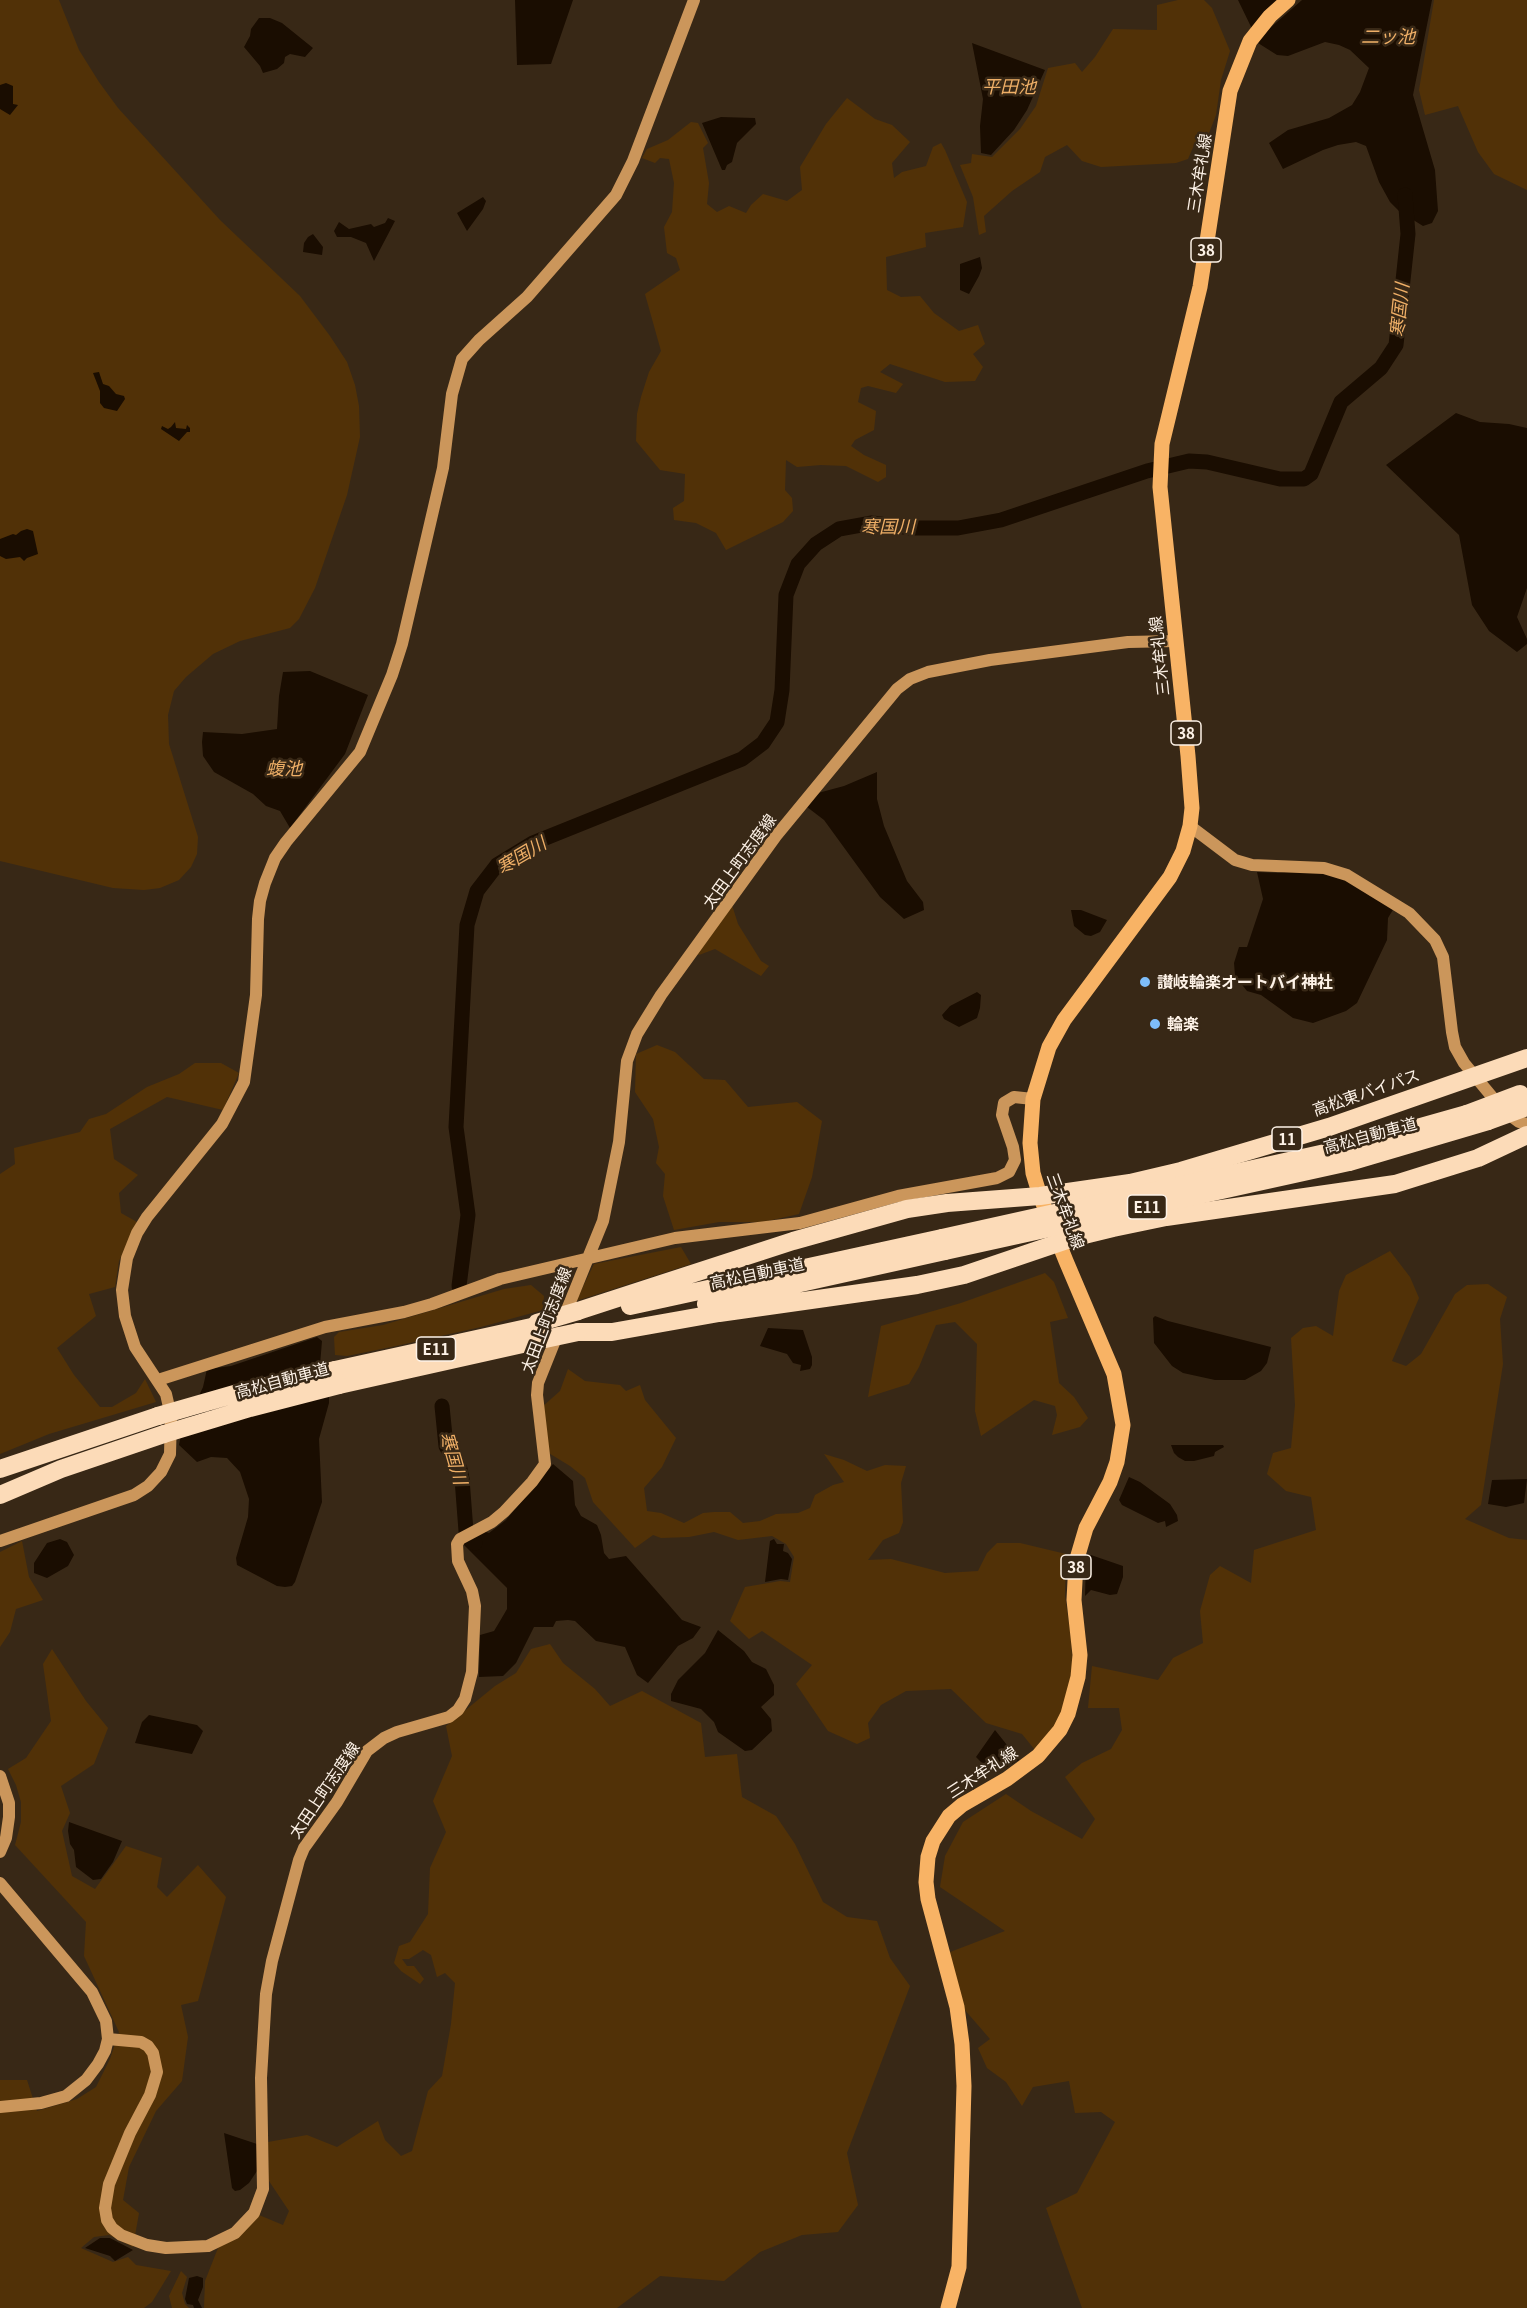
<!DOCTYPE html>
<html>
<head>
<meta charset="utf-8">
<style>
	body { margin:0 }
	canvas { display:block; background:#382816 }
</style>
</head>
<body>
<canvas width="1527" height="2308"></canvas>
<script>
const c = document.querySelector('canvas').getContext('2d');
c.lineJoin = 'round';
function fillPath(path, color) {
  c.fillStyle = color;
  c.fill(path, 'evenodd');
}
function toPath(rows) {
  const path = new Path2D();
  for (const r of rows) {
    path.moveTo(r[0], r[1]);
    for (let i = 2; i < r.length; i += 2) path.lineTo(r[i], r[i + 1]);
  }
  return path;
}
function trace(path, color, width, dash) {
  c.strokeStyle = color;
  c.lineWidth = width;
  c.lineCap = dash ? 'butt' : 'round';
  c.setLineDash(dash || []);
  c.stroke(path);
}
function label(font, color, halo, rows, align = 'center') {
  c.font = font + ' Georgia,"Noto Sans JP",serif';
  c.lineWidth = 5;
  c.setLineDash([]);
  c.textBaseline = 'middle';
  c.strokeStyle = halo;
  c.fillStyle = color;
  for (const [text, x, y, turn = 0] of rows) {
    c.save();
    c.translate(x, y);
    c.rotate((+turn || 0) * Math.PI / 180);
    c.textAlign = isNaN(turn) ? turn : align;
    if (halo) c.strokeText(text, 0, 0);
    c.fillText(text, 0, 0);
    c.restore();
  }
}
fillPath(toPath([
	[0,0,59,0,79,50,99,82,118,108,220,220,300,296,330,336,347,362,355,385,359,406,360,437,347,495,315,588,299,619,290,628,240,641,213,654,186,677,174,691,168,715,169,744,198,837,197,854,191,867,179,880,160,888,144,890,113,888,0,861],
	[1178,0,1204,0,1212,8,1230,51,1221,80,1216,115,1206,141,1194,145,1188,159,1176,163,1101,167,1082,161,1067,145,1045,157,1040,172,1012,191,984,216,986,232,979,235,973,197,960,165,971,163,972,154,992,157,1020,129,1036,106,1048,68,1075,63,1082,72,1095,57,1113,29,1157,30,1157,5],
	[1434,0,1527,0,1527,190,1494,174,1478,152,1458,106,1425,115,1419,90],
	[847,98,875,119,892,125,910,142,892,163,894,178,902,172,926,166,933,147,941,143,945,150,967,202,963,227,925,233,926,247,886,257,887,290,901,297,920,296,934,313,959,331,978,325,985,344,973,354,983,367,975,381,945,382,890,364,880,372,903,384,896,393,868,386,861,388,858,402,876,411,874,430,855,440,851,446,864,455,886,465,886,477,878,482,846,466,821,465,797,467,786,460,785,490,792,498,793,511,783,522,726,550,716,533,696,523,674,520,673,508,684,501,685,474,660,470,636,441,637,414,641,397,649,372,661,351,645,294,680,270,676,258,667,253,664,227,672,212,674,183,669,159,660,158,655,163,642,158,647,149,668,140,691,122,698,123,708,143,703,148,709,183,707,204,717,212,729,206,746,213,751,205,763,194,787,201,802,190,800,167,826,124],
	[732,905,738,924,761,961,769,966,761,976,715,949,699,955,697,954],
	[657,1045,675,1052,704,1079,725,1080,748,1107,797,1102,822,1121,812,1177,799,1214,763,1222,719,1222,674,1230,663,1196,665,1174,656,1163,659,1147,653,1119,635,1092,636,1054],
	[195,1063,221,1063,239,1073,223,1110,167,1097,110,1129,114,1159,138,1175,119,1193,121,1213,137,1222,119,1261,115,1287,89,1294,96,1316,57,1348,74,1375,100,1407,112,1407,136,1393,145,1379,156,1402,49,1434,0,1454,0,1174,15,1164,14,1148,80,1132,89,1119,106,1114,147,1087,179,1074],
	[681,1247,691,1264,576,1301,594,1264],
	[1390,1251,1410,1277,1419,1298,1392,1361,1406,1366,1421,1354,1455,1294,1467,1285,1488,1284,1507,1297,1500,1319,1503,1364,1481,1505,1465,1519,1509,1538,1527,1540,1527,2308,1082,2308,1046,2208,1077,2193,1115,2122,1101,2112,1075,2113,1069,2081,1033,2087,1022,2106,1006,2082,987,2068,978,2048,990,2039,964,2009,945,1954,1005,1931,940,1887,945,1856,963,1822,1006,1794,1031,1811,1082,1839,1095,1819,1065,1777,1082,1763,1111,1749,1122,1730,1119,1708,1088,1708,1092,1666,1158,1680,1173,1658,1203,1643,1200,1611,1210,1575,1220,1566,1251,1583,1254,1550,1316,1530,1311,1497,1286,1491,1267,1474,1273,1453,1291,1448,1295,1405,1291,1338,1303,1328,1316,1326,1333,1336,1339,1291,1346,1275],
	[1045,1273,1054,1282,1068,1318,1050,1322,1059,1383,1074,1397,1088,1418,1080,1427,1052,1435,1057,1415,1055,1406,1034,1400,981,1436,975,1411,977,1344,955,1322,936,1325,919,1367,909,1384,868,1397,881,1326,961,1303],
	[531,1285,544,1296,543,1310,481,1327,396,1346,347,1356,335,1355,334,1337,339,1332,383,1325,504,1289],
	[568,1369,585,1381,620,1385,626,1391,640,1385,645,1400,676,1438,662,1467,644,1488,647,1511,661,1513,684,1523,703,1513,714,1512,730,1512,743,1523,760,1521,776,1514,798,1513,810,1508,815,1495,833,1485,844,1482,824,1454,844,1460,867,1471,885,1465,906,1466,901,1483,903,1522,899,1533,883,1540,868,1560,891,1559,945,1573,978,1571,987,1553,997,1543,1020,1543,1066,1554,1065,1596,1071,1638,1073,1675,1064,1713,1035,1750,1022,1734,986,1723,951,1689,906,1691,881,1705,868,1723,870,1738,857,1744,828,1731,796,1684,812,1665,762,1631,749,1639,730,1621,745,1587,780,1581,790,1582,794,1557,786,1544,772,1536,738,1540,714,1532,689,1537,661,1538,653,1535,635,1548,593,1502,585,1478,570,1466,547,1452,542,1407,560,1391],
	[22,1541,29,1577,43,1600,16,1609,10,1632,0,1647,0,1552],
	[550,1644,563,1663,595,1689,610,1706,642,1691,701,1723,705,1757,737,1754,742,1797,776,1816,795,1844,823,1902,847,1917,877,1921,890,1958,910,1986,847,2153,858,2205,838,2232,802,2235,760,2252,724,2281,660,2276,617,2308,204,2308,205,2281,218,2248,246,2229,259,2215,283,2225,289,2211,269,2181,268,2142,307,2135,337,2147,378,2121,385,2140,401,2156,412,2151,428,2091,442,2076,451,2024,455,1983,445,1973,437,1977,431,1955,423,1950,409,1959,402,1959,407,1966,414,1966,424,1979,420,1984,401,1971,394,1963,399,1946,410,1942,428,1914,430,1868,446,1832,433,1801,452,1756,446,1726,495,1686,516,1673,531,1649],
	[52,1649,86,1701,108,1728,94,1764,61,1786,70,1813,62,1831,72,1876,95,1889,126,1846,162,1858,157,1887,167,1897,198,1865,226,1897,198,2001,181,2005,188,2037,182,2081,156,2111,129,2167,123,2200,139,2213,133,2247,109,2235,94,2237,81,2248,113,2262,128,2257,136,2265,171,2271,152,2302,144,2308,0,2308,0,2080,27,2080,37,2111,77,2099,96,2087,110,2059,119,2032,84,1956,86,1922,15,1845,21,1822,21,1802,16,1785,8,1769,26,1758,51,1721,43,1664],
	[181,2271,187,2277,182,2293,185,2304,189,2308,172,2308,169,2296]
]), '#513107');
fillPath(toPath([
	[515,0,573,0,551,64,517,65],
	[1238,0,1284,0,1254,33],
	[1302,0,1432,0,1413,95,1435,170,1438,211,1432,223,1423,226,1399,211,1390,202,1379,182,1366,146,1356,142,1338,145,1323,150,1283,169,1269,143,1288,130,1329,118,1352,105,1360,92,1369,68,1350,50,1339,45,1325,42,1288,56,1277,55,1258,43,1269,29],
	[259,18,270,18,282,23,313,48,305,57,290,54,285,57,284,63,277,69,263,73,260,66,244,47,250,36,251,29],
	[972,43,1045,70,1027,110,1014,130,991,155,981,153,980,126,983,99],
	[6,83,13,86,13,104,18,105,10,115,0,109,0,85],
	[721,117,755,118,756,124,737,143,732,162,727,165,725,170,722,170,702,123],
	[483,197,486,201,483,209,467,231,457,213],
	[388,218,395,221,374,261,366,243,351,237,337,237,334,231,339,222,349,229,371,224,374,227,385,223],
	[313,234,323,247,322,255,303,252,304,243,308,237],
	[980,257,982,268,979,276,969,294,960,290,960,264],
	[99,372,103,384,109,386,116,394,124,396,125,399,117,411,104,408,100,403,100,391,93,373],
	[1456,413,1480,422,1509,424,1527,428,1527,588,1517,617,1527,639,1527,644,1517,652,1489,631,1472,605,1459,535,1386,465],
	[175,422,176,428,186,429,187,425,190,428,190,432,187,432,179,441,161,429,162,426,168,429,171,427],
	[27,529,33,531,38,554,27,558,24,561,20,557,6,559,0,556,0,539,13,534,16,535,21,531],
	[310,671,368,695,345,754,290,828,280,811,266,806,253,794,214,772,203,756,202,742,203,732,242,734,277,729,279,696,283,672],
	[877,772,877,799,884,826,907,881,923,902,924,910,904,919,880,897,824,820,807,807,818,793,844,786],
	[1298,870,1346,877,1394,908,1388,918,1387,940,1357,1003,1346,1011,1313,1023,1293,1018,1261,995,1247,991,1235,976,1234,963,1239,947,1247,947,1263,899,1257,872,1278,873],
	[1071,910,1081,910,1107,920,1100,932,1091,936,1085,935,1074,926],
	[977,992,981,995,980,1008,977,1018,959,1027,944,1019,942,1015,950,1006],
	[1155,1316,1168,1321,1271,1347,1267,1363,1261,1371,1245,1380,1215,1380,1183,1373,1172,1366,1154,1343,1153,1318],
	[768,1328,803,1330,812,1357,812,1365,810,1369,800,1371,801,1365,793,1363,787,1354,760,1346],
	[317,1337,322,1341,320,1365,329,1392,329,1403,319,1439,322,1502,295,1582,292,1586,285,1587,277,1586,237,1565,236,1558,248,1517,249,1499,240,1472,227,1458,211,1457,197,1462,179,1445,181,1434,203,1387,207,1369,231,1366],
	[1171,1445,1223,1445,1224,1447,1215,1452,1214,1456,1194,1461,1185,1461,1178,1457,1174,1453],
	[553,1464,573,1481,575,1505,581,1516,597,1525,601,1535,604,1553,609,1559,626,1556,682,1620,701,1627,693,1638,678,1646,648,1683,637,1675,625,1647,596,1641,575,1621,568,1620,556,1621,553,1627,534,1627,516,1663,503,1676,479,1677,480,1635,494,1631,500,1621,507,1609,507,1588,464,1545,465,1539,480,1530,489,1533,506,1520],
	[1129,1477,1140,1482,1170,1504,1177,1515,1178,1521,1166,1527,1165,1521,1158,1523,1122,1505,1119,1500],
	[1527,1479,1524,1503,1506,1507,1488,1504,1492,1480],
	[60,1539,67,1542,74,1555,68,1566,47,1578,34,1573,34,1563,47,1543],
	[774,1539,777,1544,784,1544,783,1551,788,1553,792,1559,788,1580,781,1579,765,1582,770,1541],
	[1091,1555,1123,1566,1123,1577,1117,1594,1110,1595,1091,1590,1085,1596,1086,1559],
	[718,1630,744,1651,752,1662,766,1669,774,1685,774,1695,761,1707,771,1719,772,1731,752,1750,745,1751,718,1732,714,1722,701,1709,671,1701,671,1694,678,1680,705,1653],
	[149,1715,197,1725,203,1731,192,1754,135,1743,142,1722],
	[995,1730,1019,1760,998,1772,998,1767,985,1766,976,1757],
	[69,1822,122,1841,113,1862,101,1879,93,1880,76,1867,74,1850,70,1844,68,1831],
	[224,2133,257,2144,259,2168,249,2183,240,2190,235,2191,232,2188],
	[100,2238,110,2238,133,2250,115,2261,110,2256,85,2248],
	[197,2276,203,2278,203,2287,198,2300,202,2308,194,2308,193,2305,187,2304,185,2299,189,2278]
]), '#1a0d01');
trace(toPath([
	[459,1286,468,1215,456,1127,467,925,477,891,497,865,533,843,742,759,763,743,777,722,782,690,786,595,798,564,816,544,839,529,872,523,912,528,958,528,1001,520,1147,471,1189,461,1207,462,1280,479,1304,479,1311,474,1341,402,1381,368,1396,345,1408,234,1405,195],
	[442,1406,446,1446,460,1469,462,1479,466,1531,475,1543]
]), '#1a0d01', 15);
trace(toPath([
	[1190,826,1235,860,1252,865,1324,868,1347,875,1409,913,1435,940,1443,957,1452,1032,1455,1047,1464,1063,1503,1110,1519,1122,1527,1124],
	[564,1317,603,1221,619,1142,627,1061,637,1034,661,995,776,836,897,689,910,679,928,672,990,660,1128,642,1176,641],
	[158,1380,325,1327,404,1312,432,1304,500,1279,675,1238,800,1223,898,1196,997,1178,1009,1172,1015,1160,1013,1147,1002,1115,1004,1103,1014,1097,1033,1099],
	[0,1541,134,1495,148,1486,161,1472,170,1454,171,1416,166,1394,135,1347,125,1316,122,1290,127,1258,137,1233,147,1217,222,1124,244,1082,256,995,258,919,260,901,265,883,275,858,286,842,360,752,392,675,402,644,443,468,452,394,462,359,479,340,527,297,616,195,633,161,694,0],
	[0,1776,9,1803,9,1817,6,1838,0,1852],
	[0,1883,92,1992,106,2021,108,2039,105,2051,98,2064,86,2080,66,2096,41,2103,0,2107],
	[108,2039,141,2042,148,2046,153,2053,157,2072,150,2095,130,2133,109,2184,105,2208,107,2220,112,2228,121,2235,147,2245,166,2248,208,2246,235,2233,254,2213,263,2189,261,2078,266,1994,272,1961,299,1860,304,1848,337,1802,367,1751,384,1738,397,1732,449,1717,458,1710,465,1699,472,1672,475,1606,472,1591,458,1561,457,1544,460,1539,492,1522,504,1512,532,1482,545,1464,537,1395,538,1383,558,1333]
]), '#cb965b', 12);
trace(toPath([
	[948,2308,959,2267,964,2086,962,2044,957,2007,928,1899,926,1882,928,1857,933,1841,949,1816,962,1805,1007,1779,1038,1756,1060,1730,1068,1714,1078,1677,1080,1655,1074,1600,1076,1562,1086,1528,1110,1482,1117,1462,1123,1425,1114,1374,1066,1261,1040,1196,1033,1173,1030,1143,1033,1099,1049,1047,1064,1020,1170,877,1183,851,1190,826,1192,808,1188,756,1160,487,1162,444,1200,287,1230,91,1250,41,1270,16,1288,0]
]), '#f8b365', 15);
trace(toPath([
	[1343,1149,1467,1114],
	[1349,1162,1488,1121],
	[706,1304,945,1251],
	[630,1306,942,1238],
	[578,1311,793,1241,907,1209,947,1203,1040,1196,1130,1183,1181,1171,1329,1127,1527,1058],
	[578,1332,612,1332,719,1313,917,1285,964,1275,1076,1237,1113,1228,1166,1217,1395,1184,1478,1158,1527,1135],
	[335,1370,536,1326],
	[339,1385,536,1341],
	[0,1469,158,1416],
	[0,1495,61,1469,164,1434]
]), '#fcdbb8', 18);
trace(toPath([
	[1467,1114,1520,1094],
	[1488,1121,1527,1107],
	[942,1238,1343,1149],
	[945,1251,1349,1162],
	[537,1323,578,1311],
	[536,1341,578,1332],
	[158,1416,238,1393,335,1370],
	[164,1434,250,1408,339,1385]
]), '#fcdbb8', 18);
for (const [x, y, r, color] of [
	[1145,982,6,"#7ebdf9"],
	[1155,1024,6,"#7ebdf9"]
]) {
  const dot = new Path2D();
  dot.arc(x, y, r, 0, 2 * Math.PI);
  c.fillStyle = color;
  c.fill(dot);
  trace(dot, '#382816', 2);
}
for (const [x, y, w] of [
	[1206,250,30],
	[1186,733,30],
	[1287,1139,30],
	[1147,1207,39],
	[436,1349,39],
	[1076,1567,30]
]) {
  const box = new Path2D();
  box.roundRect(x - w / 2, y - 12, w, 24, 4.5);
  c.fillStyle = '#382816';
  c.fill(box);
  trace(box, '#fdf2e7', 1.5);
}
label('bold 15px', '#fdf2e7', null, [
	["38",1206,250],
	["38",1186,733],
	["11",1287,1139],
	["E11",1147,1207],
	["E11",436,1349],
	["38",1076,1567]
]);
label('16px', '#fdf2e7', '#382816', [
	["三木牟礼線",1199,173,-81],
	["三木牟礼線",1159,656,-96],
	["太田上町志度線",739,861,-54],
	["高松東バイパス",1366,1092,-19],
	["高松自動車道",1370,1135,-15],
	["三木牟礼線",1066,1211,70],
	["高松自動車道",757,1273,-12],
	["太田上町志度線",546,1320,-69],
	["高松自動車道",282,1380,-15],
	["三木牟礼線",982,1772,-33],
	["太田上町志度線",324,1790,-56]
]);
label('bold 16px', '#fdf2e7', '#382816', [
	["讃岐輪楽オートバイ神社",1157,982],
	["輪楽",1167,1024]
], 'left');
label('italic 18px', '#efaf67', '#382816', [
	["二ッ池",1388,36],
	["平田池",1009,86],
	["寒国川",1399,310,-84],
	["寒国川",888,526],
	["蝮池",284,768],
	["寒国川",521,855,-31],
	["寒国川",454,1458,74]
]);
</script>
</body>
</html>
